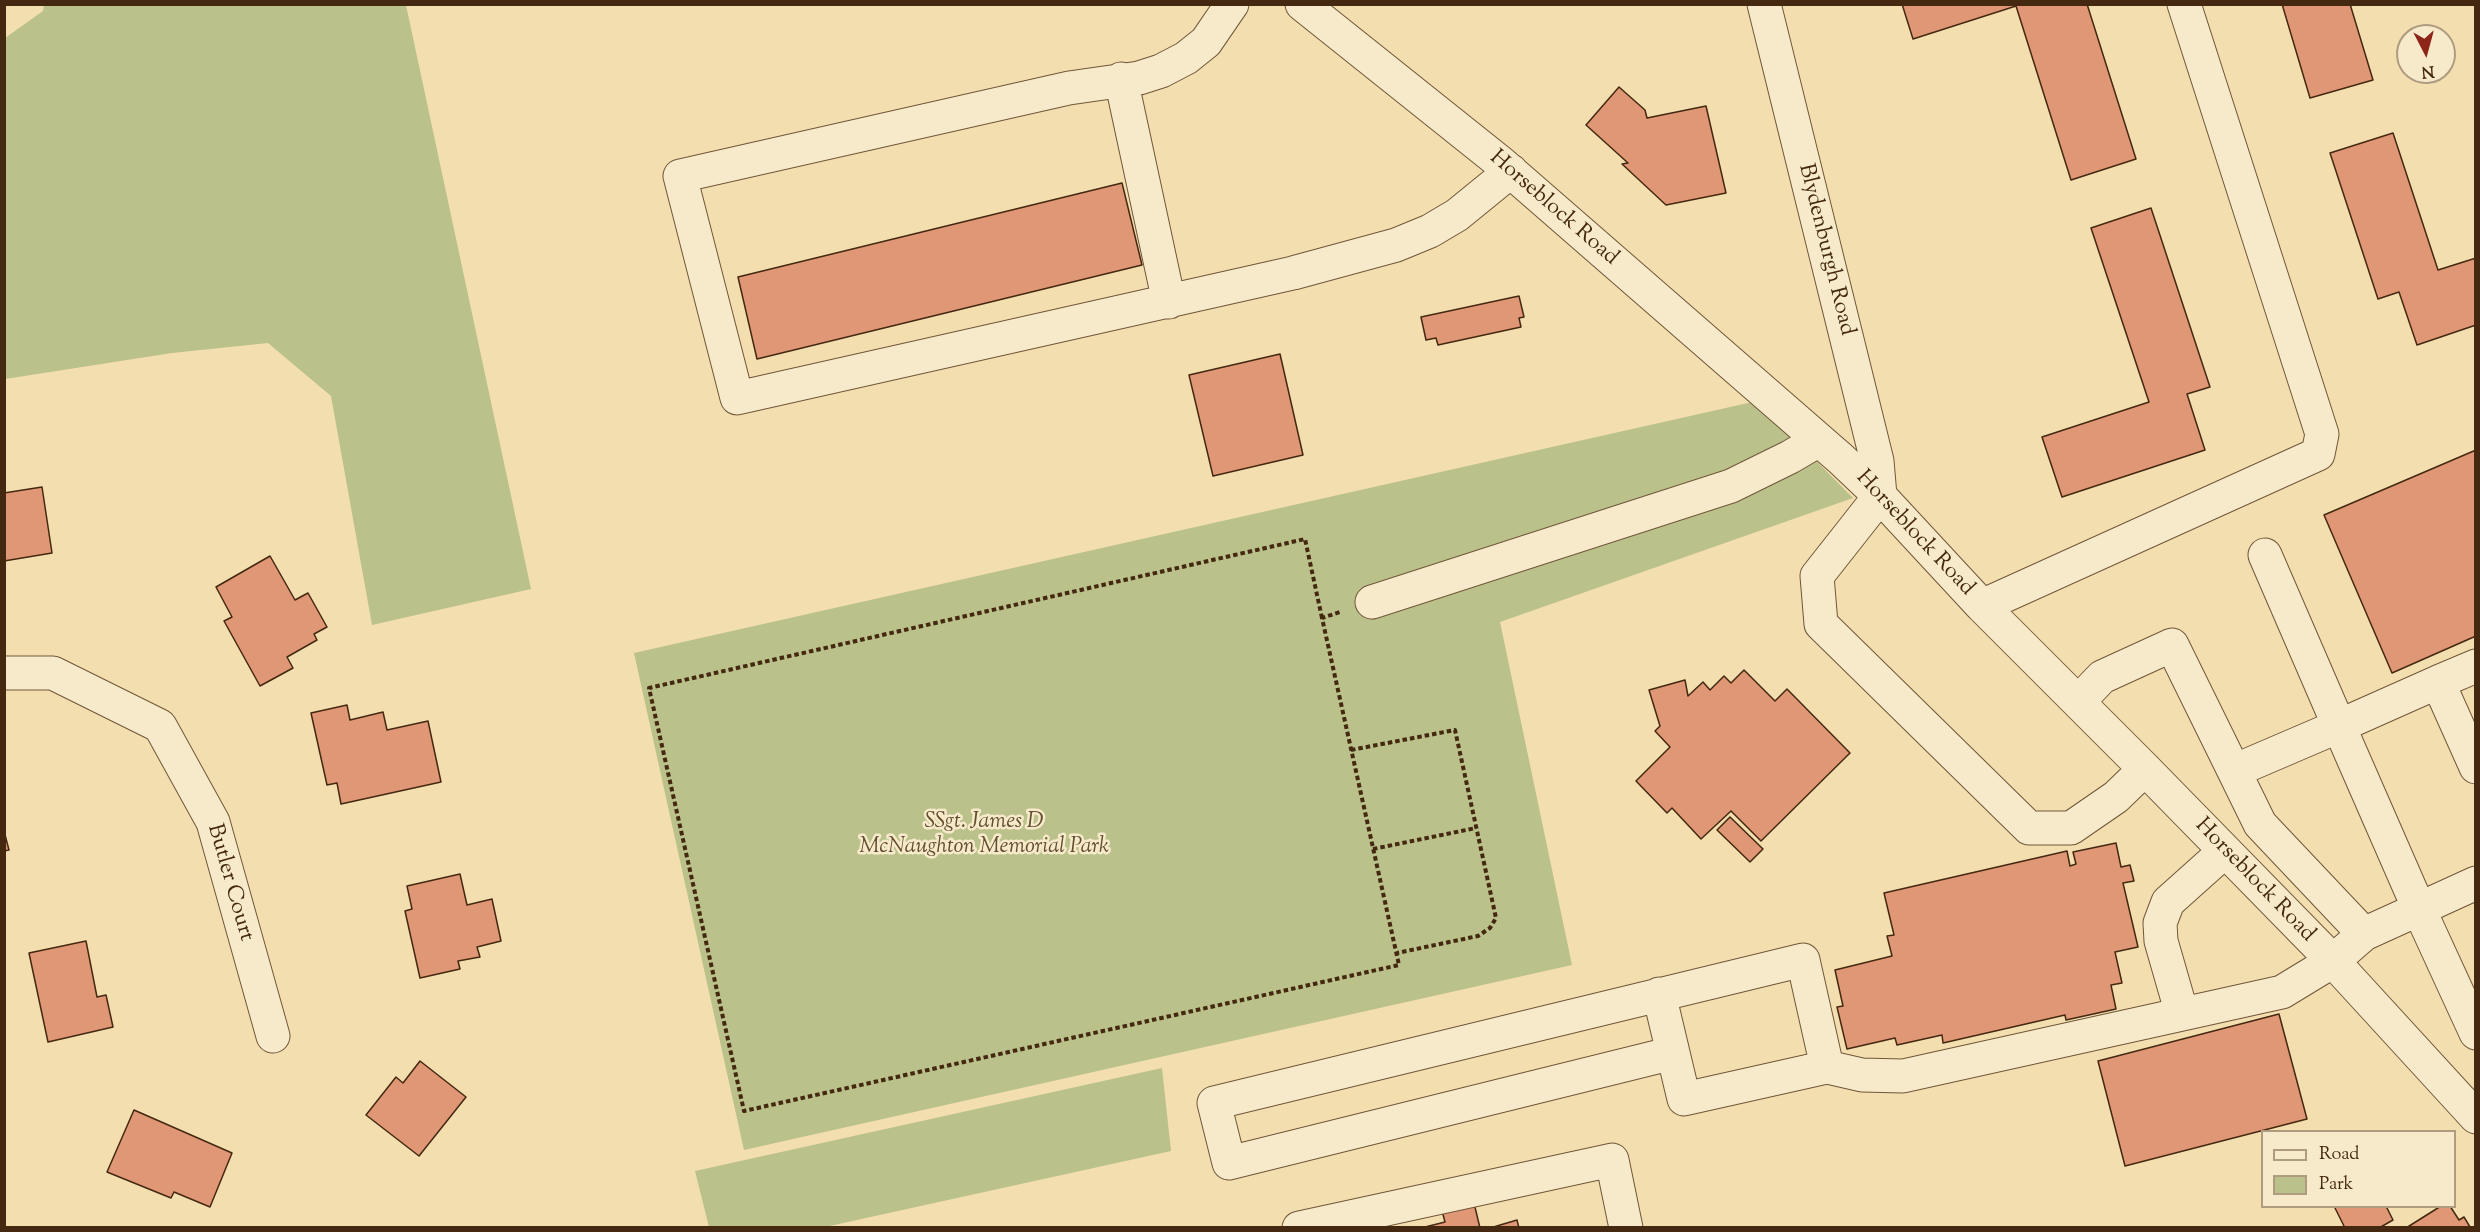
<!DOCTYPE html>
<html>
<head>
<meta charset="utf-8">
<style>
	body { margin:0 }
	#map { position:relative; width:2480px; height:1232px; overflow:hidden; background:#f3deaf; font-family:"Sorts Mill Goudy",serif }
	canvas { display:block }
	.frame { position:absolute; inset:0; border:6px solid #442810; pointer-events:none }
	.legend { position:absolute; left:2261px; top:1130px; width:195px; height:78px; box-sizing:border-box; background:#f7eacb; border:2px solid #af9c80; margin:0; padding:8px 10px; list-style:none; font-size:18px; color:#442810 }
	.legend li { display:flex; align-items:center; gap:12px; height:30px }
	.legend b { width:30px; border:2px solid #af9c80 }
	.north { position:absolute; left:2396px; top:24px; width:60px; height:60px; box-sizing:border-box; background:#f7eacb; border:2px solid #af9c80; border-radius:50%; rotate:174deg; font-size:16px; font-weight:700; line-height:24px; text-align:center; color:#442810 }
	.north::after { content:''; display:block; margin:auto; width:21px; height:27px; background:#8f2418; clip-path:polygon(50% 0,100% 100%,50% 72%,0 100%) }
</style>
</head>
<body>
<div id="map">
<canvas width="2480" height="1232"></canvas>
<div class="frame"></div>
<ul class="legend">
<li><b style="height:8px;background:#f7eacb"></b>Road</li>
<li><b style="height:16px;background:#bac18b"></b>Park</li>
</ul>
<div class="north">N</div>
</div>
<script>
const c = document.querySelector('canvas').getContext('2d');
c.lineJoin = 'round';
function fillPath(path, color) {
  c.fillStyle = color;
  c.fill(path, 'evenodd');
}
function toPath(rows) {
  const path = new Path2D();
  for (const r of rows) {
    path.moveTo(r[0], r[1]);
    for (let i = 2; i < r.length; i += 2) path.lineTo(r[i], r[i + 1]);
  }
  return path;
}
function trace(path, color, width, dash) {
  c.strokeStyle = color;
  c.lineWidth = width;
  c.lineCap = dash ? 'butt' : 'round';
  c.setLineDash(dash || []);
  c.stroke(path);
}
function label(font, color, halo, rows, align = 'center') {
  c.font = font + ' "Sorts Mill Goudy",serif';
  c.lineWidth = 5;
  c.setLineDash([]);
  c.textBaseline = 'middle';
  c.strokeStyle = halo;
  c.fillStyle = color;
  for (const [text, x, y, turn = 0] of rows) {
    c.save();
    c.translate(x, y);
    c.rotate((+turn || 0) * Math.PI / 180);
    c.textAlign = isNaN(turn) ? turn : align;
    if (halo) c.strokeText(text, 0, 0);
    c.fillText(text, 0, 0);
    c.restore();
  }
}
fillPath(toPath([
	[44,5,406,5,531,589,372,625,331,396,268,343,172,353,5,379,5,38,43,11],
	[1757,401,1853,498,1500,622,1572,965,744,1150,634,653],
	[1162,1068,1171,1151,825,1227,709,1227,695,1171]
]), '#bac18b');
const building = toPath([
	[1902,4,2087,4,2136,159,2071,180,2016,6,1913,39,1902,4],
	[2282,4,2350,4,2373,80,2310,98,2282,4],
	[1619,87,1645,110,1647,118,1706,106,1726,193,1666,205,1622,164,1628,163,1586,125,1619,87],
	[2393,133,2438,270,2476,258,2476,325,2417,345,2399,292,2378,299,2330,153,2393,133],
	[1122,183,1142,265,757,359,738,277,1122,183],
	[2151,208,2210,387,2187,394,2205,450,2062,497,2042,437,2149,402,2091,228,2151,208],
	[1519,296,1524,317,1519,318,1521,327,1438,345,1436,338,1426,340,1421,317,1519,296],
	[1280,354,1303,455,1213,476,1189,375,1280,354],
	[2476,450,2476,636,2392,673,2324,515,2476,450],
	[42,487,52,553,4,561,4,493,42,487],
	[270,556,295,600,308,593,327,627,314,634,317,640,287,657,293,668,260,686,224,621,232,617,216,587,270,556],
	[1744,670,1775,701,1787,689,1850,753,1761,841,1731,811,1701,839,1672,808,1667,813,1636,781,1670,747,1655,731,1660,726,1649,690,1685,680,1688,696,1703,682,1710,690,1724,676,1731,683,1744,670],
	[347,705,350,720,383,712,387,730,428,721,441,782,341,804,337,783,327,785,311,713,347,705],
	[1730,817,1763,849,1750,862,1717,830,1730,817],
	[4,831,9,850,4,851,4,831],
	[2116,843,2121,867,2130,865,2134,881,2123,883,2138,947,2115,952,2122,983,2111,985,2116,1009,2066,1020,2065,1015,1943,1043,1942,1035,1897,1045,1895,1038,1847,1049,1837,1007,1843,1006,1835,970,1892,956,1887,936,1894,935,1884,893,2067,851,2070,866,2076,864,2073,852,2116,843],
	[460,874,467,905,492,899,501,941,477,947,480,957,458,961,460,969,420,978,405,911,412,909,407,886,460,874],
	[86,941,97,997,106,995,113,1027,48,1042,29,953,86,941],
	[2279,1014,2307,1119,2125,1166,2098,1061,2279,1014],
	[420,1061,466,1097,419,1156,366,1115,396,1077,403,1083,420,1061],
	[134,1110,232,1153,210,1207,174,1192,171,1198,107,1172,134,1110],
	[1474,1203,1480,1228,1421,1228,1445,1222,1442,1211,1474,1203],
	[2334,1206,2386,1206,2393,1220,2379,1228,2345,1228,2334,1206],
	[2441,1206,2450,1206,2459,1220,2464,1217,2470,1227,2406,1228,2441,1206],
	[1517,1220,1519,1228,1490,1228,1517,1220]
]);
fillPath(building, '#e09776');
trace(building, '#442810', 1.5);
const minor = toPath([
	[1232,4,1206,42,1186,58,1161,71,1139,78,1069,88,680,176,737,398,1293,273,1396,245,1430,231,1457,215,1511,171],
	[1302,4,1501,163,1841,459,1880,496,1982,606,2145,769,2333,961,2476,1117],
	[1764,4,1877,461,1880,496,1817,576,1821,624,2029,828,2071,828,2116,797,2145,769],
	[1121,79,1169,302],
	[2265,555,2339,726,2438,682,2476,767],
	[1372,602,1731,486,1790,457,1819,440],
	[1982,606,2318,454,2322,434,2184,4],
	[4,673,53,673,160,726,213,822,273,1036],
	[2438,682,2476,666],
	[2234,771,2260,824,2364,934],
	[2476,883,2419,909,2476,1033],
	[1659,994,1684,1099,1827,1067,1862,1075,1903,1076,2282,992,2333,961,2364,934,2419,909,2339,726,2234,771,2172,645,2102,677,2078,702],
	[2182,1014,2161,941,2160,923,2168,902,2225,851],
	[1673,1053,1229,1163,1214,1103,1803,960,1827,1067],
	[1299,1228,1612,1160,1626,1228]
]);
trace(minor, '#705638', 35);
trace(toPath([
	[1322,618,1305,539,649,688,744,1111,1399,965,1322,618,1340,612],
	[1351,750,1455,730,1496,918,1490,928,1478,936,1397,953],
	[1373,849,1476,828]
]), '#442810', 4, [4.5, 3]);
trace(minor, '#f7eacb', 33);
label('22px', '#442810', '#f7eacb', [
	["Horseblock Road",1553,209,41],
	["Blydenburgh Road",1825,250,76],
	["Horseblock Road",1914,534,47],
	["Horseblock Road",2254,881,46],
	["Butler Court",229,883,74]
]);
label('italic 22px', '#624e2f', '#f7eacb', [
	["SSgt. James D",984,823],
	["McNaughton Memorial Park",984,848]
]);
</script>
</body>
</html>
